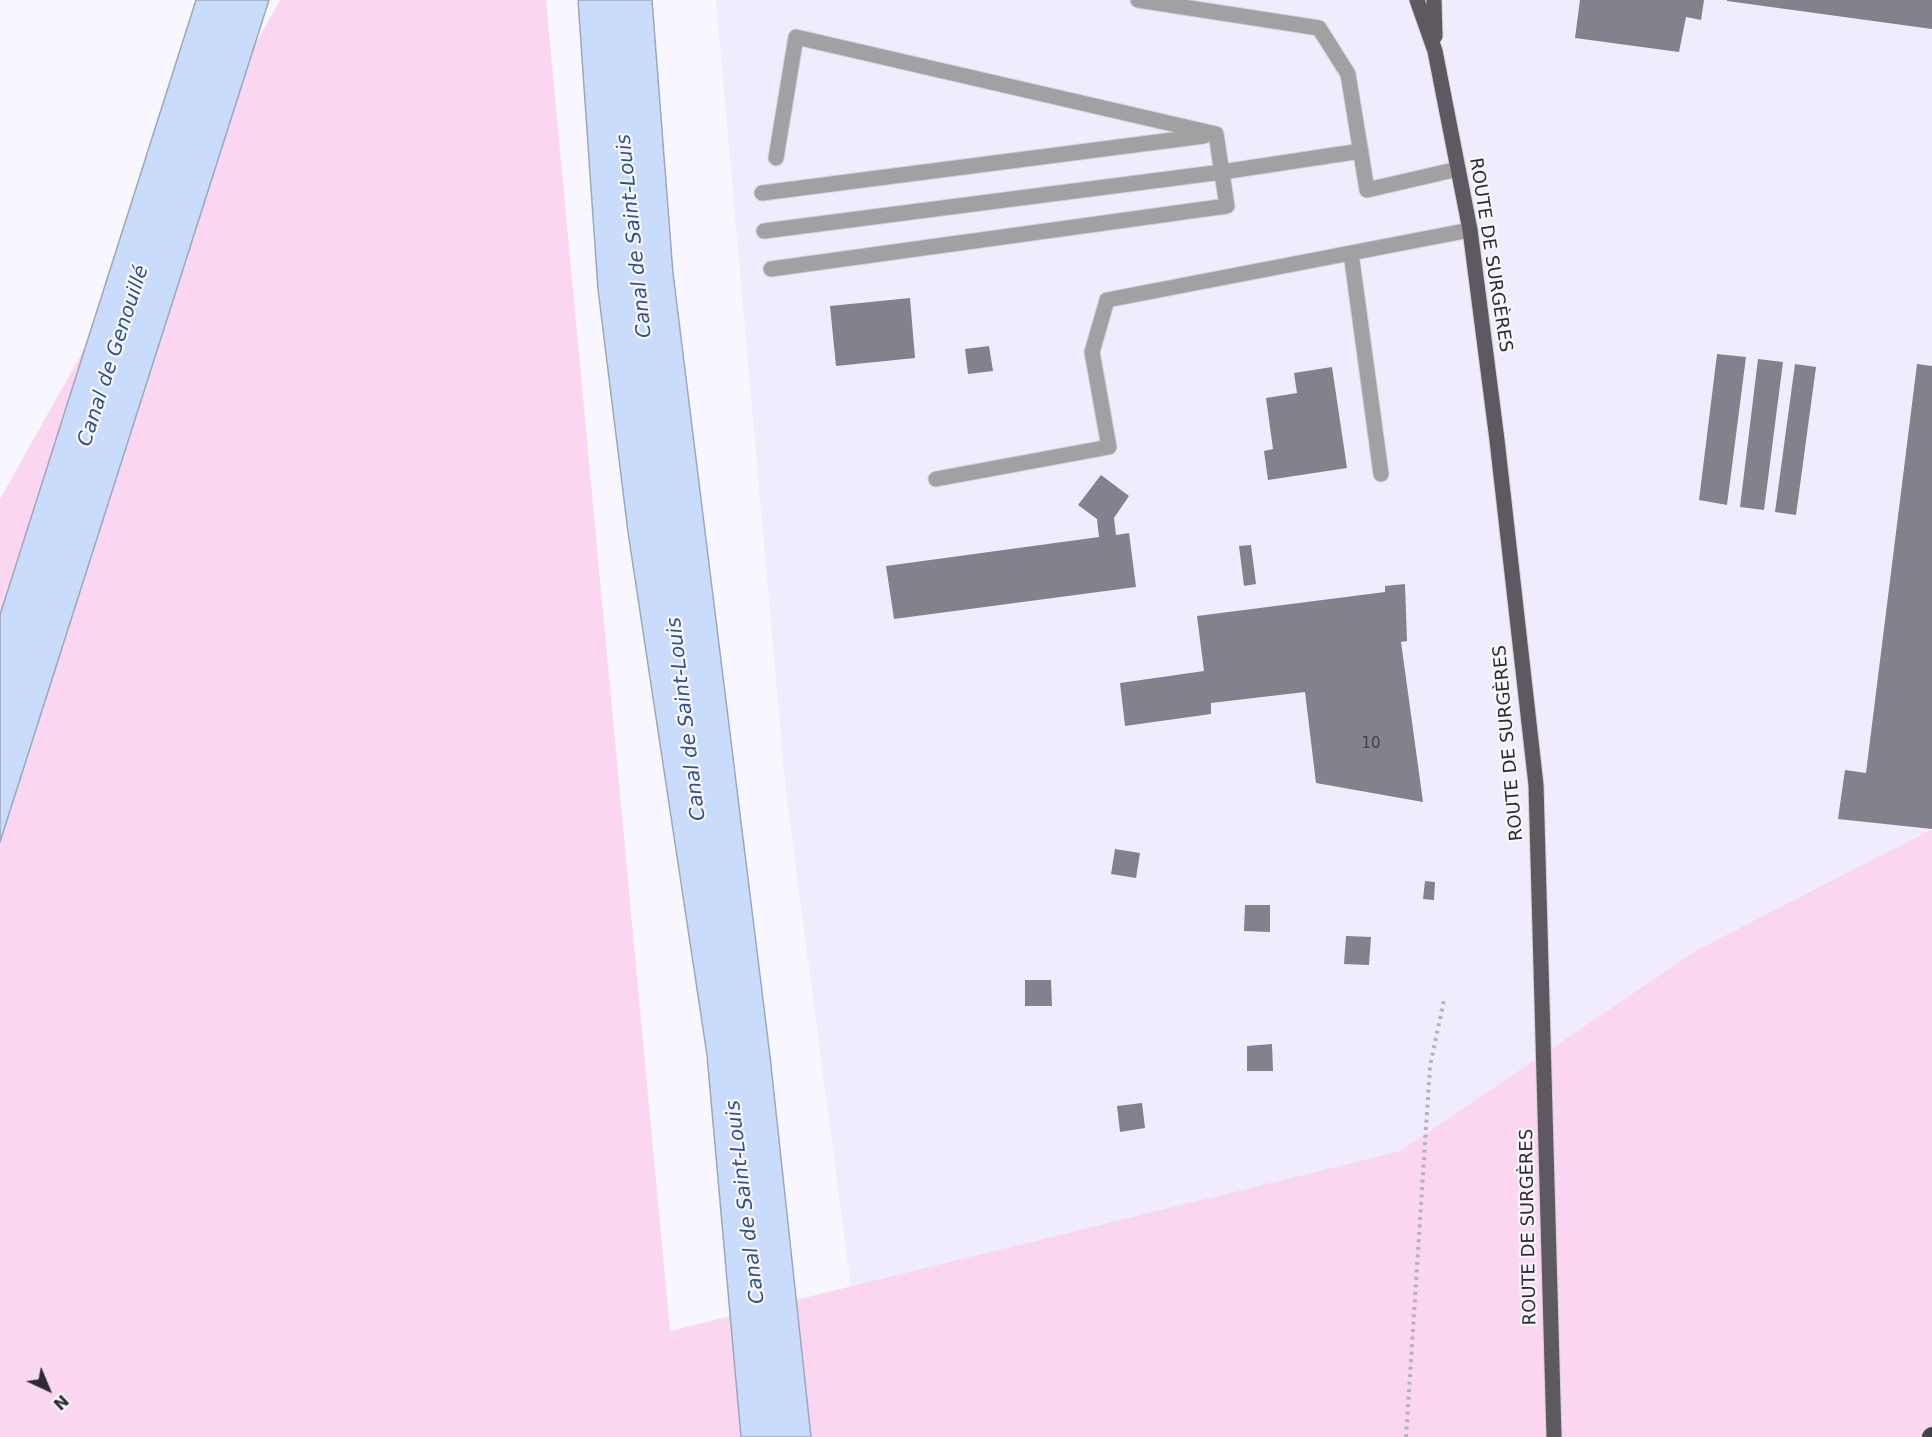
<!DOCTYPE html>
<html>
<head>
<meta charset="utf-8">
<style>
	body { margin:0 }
	#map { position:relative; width:1932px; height:1437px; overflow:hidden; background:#f8f6fe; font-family:"DejaVu Sans",sans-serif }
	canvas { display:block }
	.north { position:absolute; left:18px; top:1359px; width:60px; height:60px; -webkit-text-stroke:4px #f8f6fe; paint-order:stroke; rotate:136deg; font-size:16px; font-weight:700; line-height:24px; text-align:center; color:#2c2b2f }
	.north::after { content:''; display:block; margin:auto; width:21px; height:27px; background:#2c2b2f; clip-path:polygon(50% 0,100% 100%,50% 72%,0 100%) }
</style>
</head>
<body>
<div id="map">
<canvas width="1932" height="1437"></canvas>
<div class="north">N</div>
</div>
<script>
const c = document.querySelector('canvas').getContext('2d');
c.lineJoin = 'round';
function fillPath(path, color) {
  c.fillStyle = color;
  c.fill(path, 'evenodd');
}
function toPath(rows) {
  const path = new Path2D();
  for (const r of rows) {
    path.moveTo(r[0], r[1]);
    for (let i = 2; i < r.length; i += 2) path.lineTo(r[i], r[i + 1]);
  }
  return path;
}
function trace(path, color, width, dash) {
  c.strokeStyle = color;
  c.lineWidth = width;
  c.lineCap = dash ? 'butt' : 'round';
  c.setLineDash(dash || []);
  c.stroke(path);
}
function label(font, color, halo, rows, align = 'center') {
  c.font = font + ' "DejaVu Sans",sans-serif';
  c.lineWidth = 4.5;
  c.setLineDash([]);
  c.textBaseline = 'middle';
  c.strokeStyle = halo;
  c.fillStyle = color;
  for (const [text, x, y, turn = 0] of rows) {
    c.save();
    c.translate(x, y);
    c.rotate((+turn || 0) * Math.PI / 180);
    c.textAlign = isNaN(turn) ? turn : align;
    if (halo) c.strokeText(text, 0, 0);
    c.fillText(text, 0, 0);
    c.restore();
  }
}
fillPath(toPath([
	[716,0,1932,0,1932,829,1697,950,1400,1151,851,1287,786,793]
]), '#f1ecfd');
fillPath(toPath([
	[280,0,546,0,670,1331,1400,1151,1697,950,1932,829,1932,1437,0,1437,0,499]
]), '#fbd6f0');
const water = toPath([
	[196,0,269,0,0,842,0,615,196,0],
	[578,0,652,0,673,273,770,1056,811,1437,741,1437,707,1055,628,532,598,289,578,0]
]);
fillPath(water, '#cadcfb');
trace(water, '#9ba7be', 1.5);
fillPath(toPath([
	[1580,0,1704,0,1701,20,1686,17,1679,52,1575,38],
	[1727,0,1932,0,1932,29,1727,1],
	[910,298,915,358,836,366,830,306],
	[989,346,993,371,968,374,965,349],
	[1717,354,1746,357,1727,505,1699,500],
	[1758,359,1783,362,1764,510,1740,507],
	[1795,364,1816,367,1796,515,1775,512],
	[1917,364,1932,366,1932,829,1838,819,1845,770,1866,773],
	[1332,367,1347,468,1268,480,1264,451,1273,449,1266,398,1297,393,1294,373],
	[1101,475,1129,496,1114,518,1116,535,1129,533,1136,587,894,619,886,566,1099,537,1097,519,1078,505],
	[1251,545,1256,584,1244,586,1239,546],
	[1405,584,1407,641,1401,642,1423,802,1316,783,1305,692,1211,703,1211,714,1125,726,1120,683,1204,671,1197,616,1385,592,1385,586],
	[1115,849,1140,853,1136,878,1111,874],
	[1425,881,1435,882,1434,900,1423,899],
	[1245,905,1270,905,1270,932,1244,931],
	[1346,936,1371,937,1369,965,1344,964],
	[1025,980,1051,980,1052,1006,1025,1006],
	[1272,1044,1273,1071,1247,1071,1247,1046],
	[1142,1103,1145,1128,1120,1132,1117,1106]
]), '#81828c');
const lane = toPath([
	[1138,0,1319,28,1348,74,1367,190,1458,169],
	[762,193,1204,136],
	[764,231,1222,172,1361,151],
	[1351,253,1381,474],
	[771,269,1227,206,1216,134,796,37,776,158],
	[936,479,1109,447,1092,352,1107,300,1470,230]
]);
const primary = toPath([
	[1417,0,1435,51,1470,230,1497,440,1536,785,1554,1437],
	[1434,0,1435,36]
]);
const highway = toPath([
	[1931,1437,1932,1436]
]);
trace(lane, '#d3d1d9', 17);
trace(primary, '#d3d1d9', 17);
trace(highway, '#d3d1d9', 20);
trace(toPath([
	[1406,1437,1430,1066,1444,1000]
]), '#b5b3ba', 4, [3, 4.5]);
trace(lane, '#a3a0a4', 15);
trace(primary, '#5e5960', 15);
trace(highway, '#464148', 18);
label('15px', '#414146', null, [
	["10",1371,744]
]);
label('18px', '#2c2b2f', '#f8f6fe', [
	["ROUTE DE SURGÈRES",1490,255,81],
	["ROUTE DE SURGÈRES",1509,743,-95],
	["ROUTE DE SURGÈRES",1529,1227,-91]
]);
label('italic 20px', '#2f508d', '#f8f6fe', [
	["Canal de Saint-Louis",635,236,-96],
	["Canal de Genouillé",114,356,-72],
	["Canal de Saint-Louis",687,719,-97],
	["Canal de Saint-Louis",746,1202,-97]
]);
</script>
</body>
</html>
